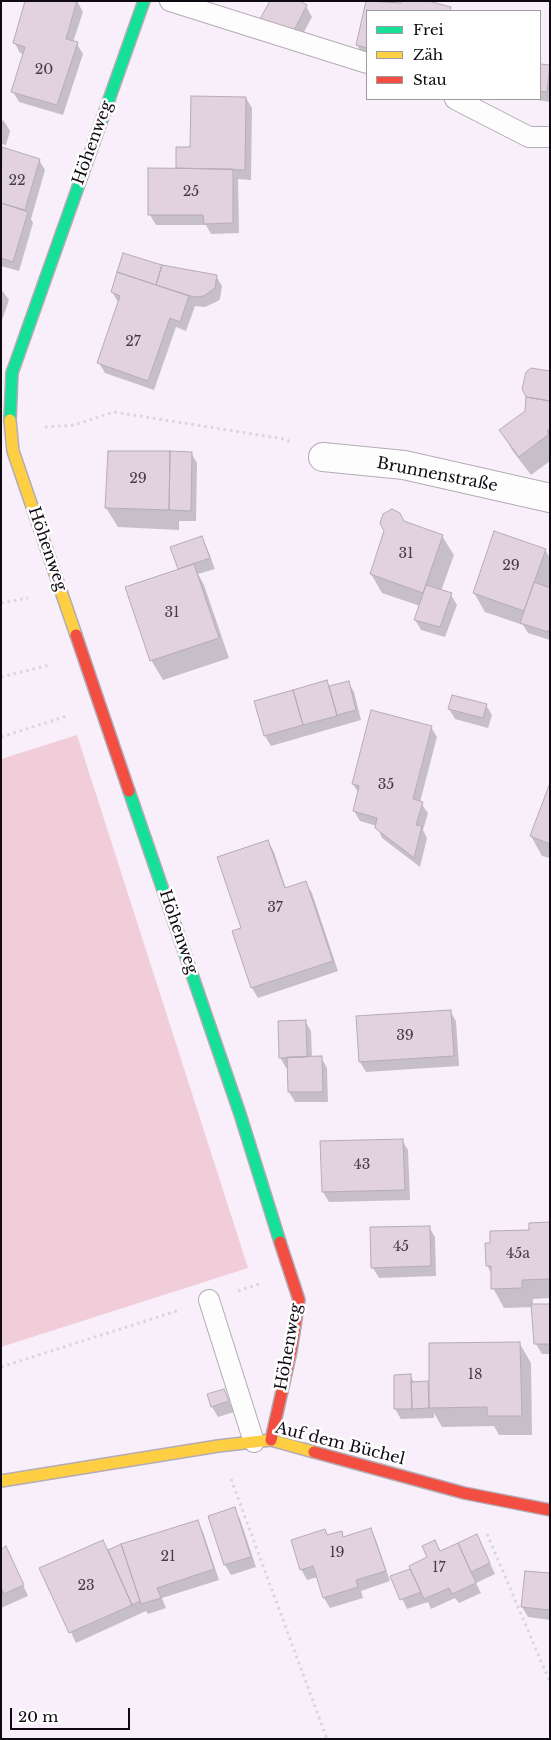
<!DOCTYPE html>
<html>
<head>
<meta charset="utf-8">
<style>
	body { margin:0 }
	#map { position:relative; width:551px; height:1740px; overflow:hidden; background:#f8effa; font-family:"Libre Baskerville",serif }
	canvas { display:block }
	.frame { position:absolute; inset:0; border:2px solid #0f0911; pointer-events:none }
	.legend { position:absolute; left:366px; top:10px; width:175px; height:90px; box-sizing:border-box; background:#fefefe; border:1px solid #9e9c9f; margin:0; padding:6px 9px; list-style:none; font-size:15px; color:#0f0911 }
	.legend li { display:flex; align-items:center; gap:10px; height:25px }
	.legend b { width:25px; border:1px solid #9e9c9f }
	.scale { position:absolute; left:10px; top:1708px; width:120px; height:22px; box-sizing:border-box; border:2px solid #0f0911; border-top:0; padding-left:6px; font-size:15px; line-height:18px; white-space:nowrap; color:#0f0911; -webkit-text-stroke:4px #fefefe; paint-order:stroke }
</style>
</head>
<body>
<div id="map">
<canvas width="551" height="1740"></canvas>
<div class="frame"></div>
<ul class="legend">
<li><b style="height:6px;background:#16e098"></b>Frei</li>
<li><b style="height:6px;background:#ffcf43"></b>Zäh</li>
<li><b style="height:6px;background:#f24e42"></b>Stau</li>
</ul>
<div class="scale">20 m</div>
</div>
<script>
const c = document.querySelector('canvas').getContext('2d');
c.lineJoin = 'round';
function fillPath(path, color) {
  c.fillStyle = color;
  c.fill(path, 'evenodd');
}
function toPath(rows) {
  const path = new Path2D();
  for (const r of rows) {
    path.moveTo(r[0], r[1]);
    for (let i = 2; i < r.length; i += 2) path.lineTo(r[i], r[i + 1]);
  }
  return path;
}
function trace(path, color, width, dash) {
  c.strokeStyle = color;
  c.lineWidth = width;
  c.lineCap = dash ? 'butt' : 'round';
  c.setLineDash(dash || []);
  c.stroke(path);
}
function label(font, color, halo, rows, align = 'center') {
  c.font = font + ' "Libre Baskerville",serif';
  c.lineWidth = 5;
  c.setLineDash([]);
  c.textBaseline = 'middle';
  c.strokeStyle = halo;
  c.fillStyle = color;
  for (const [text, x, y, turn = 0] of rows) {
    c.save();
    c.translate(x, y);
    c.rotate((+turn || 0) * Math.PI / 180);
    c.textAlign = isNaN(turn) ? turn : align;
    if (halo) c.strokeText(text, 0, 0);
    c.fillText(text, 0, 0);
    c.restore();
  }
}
fillPath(toPath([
	[77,735,248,1268,1,1347,1,759]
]), '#f1ccd9');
fillPath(toPath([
	[77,1,83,12,73,42,77,44,83,54,63,115,19,102,13,92,24,54,20,53,14,42],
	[297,1,306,6,312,17,297,45,268,29],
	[368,1,390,1,402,4,450,8,452,11,367,11,367,62,357,45],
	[540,65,550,67,550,102,531,99,540,99],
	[246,98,252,108,251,180,238,179,239,233,211,234,206,225,156,225,150,215,177,170,177,148,191,148],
	[1,120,4,121,10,131,6,145,1,144],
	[3,149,39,160,45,170,31,219,33,223,19,271,1,266,1,155],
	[124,254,162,267,216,276,222,286,220,299,218,301,205,307,195,306,186,331,176,327,154,390,105,373,99,363,118,302,112,292],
	[1,289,9,300,1,323],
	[550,372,550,461,531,475,512,450,501,430,526,412],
	[191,453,197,463,196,521,179,521,179,530,118,527,106,508],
	[405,523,442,536,454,555,441,591,451,595,457,605,445,637,421,630,415,620,420,606,382,593,371,574],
	[201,538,207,548,215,569,198,574,204,585,229,658,163,680,151,660,179,568],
	[545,550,550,558,550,640,528,633,523,625,485,612,474,593],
	[326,682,329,687,348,682,354,692,361,720,271,746,265,736],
	[486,705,492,715,488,728,455,719,449,709],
	[431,727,437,737,420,802,428,813,423,830,427,838,420,867,382,838,377,826,360,821,354,811,359,794,353,784],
	[550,787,550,858,542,856,531,836],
	[268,841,274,852,286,889,306,883,312,893,338,971,258,998,252,988,233,932,242,929],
	[450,1011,456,1021,459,1066,366,1072,360,1062],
	[305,1021,311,1031,312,1058,321,1057,327,1068,328,1102,295,1102,289,1092,289,1068,286,1068,280,1057],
	[402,1140,408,1150,410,1200,329,1202,323,1192],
	[550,1223,550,1298,533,1299,533,1306,550,1305,550,1354,542,1354,536,1344,533,1307,504,1308,493,1288,492,1275,487,1265,530,1231],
	[429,1227,435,1237,436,1276,379,1278,373,1268],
	[520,1344,531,1363,532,1435,499,1435,494,1426,442,1427,434,1413,434,1418,401,1419,395,1409,410,1376,415,1383,428,1383,431,1387],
	[224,1390,234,1412,218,1417,212,1407],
	[234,1509,240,1519,256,1567,231,1575,225,1565,209,1517],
	[197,1521,203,1532,219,1580,162,1598,166,1608,148,1614,146,1611,76,1643,41,1569,108,1552,122,1545],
	[370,1529,376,1540,390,1581,361,1591,363,1598,330,1608,324,1598,318,1577,307,1580,301,1569,324,1530,328,1536,341,1532,344,1538],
	[482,1546,495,1574,476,1583,481,1593,459,1603,455,1598,431,1609,428,1602,407,1609,392,1577],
	[1,1550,11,1558,28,1596,1,1608],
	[550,1575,550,1620,528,1617,522,1607]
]), '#0003');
const building = toPath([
	[25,1,77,1,66,39,78,42,57,105,11,92,25,47,13,43,25,1],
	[270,1,300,1,307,5,291,36,260,19,270,1],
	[366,1,401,3,402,1,428,1,451,7,450,11,367,11,367,48,356,45,366,1],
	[540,64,550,65,547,92,540,91,540,64],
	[191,96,246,97,245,170,176,168,176,147,190,147,191,96],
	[2,147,40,159,25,210,1,203,2,147],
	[148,168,233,169,233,223,204,224,203,215,148,215,148,168],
	[1,203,28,212,13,262,1,258,1,203],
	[123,253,162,265,156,285,117,272,123,253],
	[162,265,217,275,215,288,204,296,194,297,156,285,162,265],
	[117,272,189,296,180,322,170,318,148,381,97,363,120,296,111,292,117,272],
	[531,368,550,371,550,401,526,397,522,389,526,372,531,368],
	[526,397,550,401,550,429,547,431,549,434,519,457,499,430,525,411,526,397],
	[108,451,170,451,169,510,105,508,108,451],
	[170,451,192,452,191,511,169,510,170,451],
	[392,509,400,513,404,521,443,535,423,593,370,574,384,531,380,523,383,514,392,509],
	[494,531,546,549,524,611,473,593,494,531],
	[202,536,210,558,178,569,170,547,202,536],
	[194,564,219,638,150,661,125,587,194,564],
	[534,582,550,588,550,628,548,632,520,623,534,582],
	[426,585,452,593,440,627,414,620,426,585],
	[327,680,337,716,303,725,293,690,327,680],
	[349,681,356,710,337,715,329,686,349,681],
	[293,690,303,725,264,736,254,701,293,690],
	[452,695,487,704,483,718,448,709,452,695],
	[371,710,432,726,413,799,423,802,416,825,422,826,414,858,375,828,377,818,353,811,359,786,352,784,371,710],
	[550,783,550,844,530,836,550,783],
	[268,840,285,888,306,881,333,961,251,988,232,931,241,928,217,857,268,840],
	[451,1010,454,1056,359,1062,356,1016,451,1010],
	[306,1020,307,1057,279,1058,278,1021,306,1020],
	[322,1056,323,1092,288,1092,287,1057,322,1056],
	[403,1139,405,1190,322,1192,320,1141,403,1139],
	[550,1222,550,1279,522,1280,522,1288,491,1289,491,1266,486,1266,485,1243,490,1243,490,1231,529,1230,529,1223,550,1222],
	[430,1226,431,1266,371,1268,370,1227,430,1226],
	[531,1304,550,1304,550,1344,534,1344,531,1304],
	[520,1342,522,1416,487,1416,487,1407,429,1408,429,1343,520,1342],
	[411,1374,412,1409,394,1409,394,1375,411,1374],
	[428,1381,429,1408,412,1409,411,1382,428,1381],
	[224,1389,229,1401,211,1407,207,1394,224,1389],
	[235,1507,251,1557,224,1565,208,1516,235,1507],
	[198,1520,214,1569,157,1588,161,1598,141,1604,121,1544,198,1520],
	[371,1528,386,1571,356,1580,358,1587,323,1598,313,1566,300,1570,291,1540,325,1529,327,1535,342,1531,343,1537,371,1528],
	[477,1534,490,1563,471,1572,458,1543,477,1534],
	[103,1540,132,1605,69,1633,39,1568,103,1540],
	[435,1540,440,1551,458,1543,476,1583,452,1594,449,1588,424,1599,409,1566,427,1557,422,1546,435,1540],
	[121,1544,140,1601,132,1605,108,1550,121,1544],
	[6,1546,24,1585,4,1594,1,1587,1,1549,6,1546],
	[410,1569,421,1592,400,1600,390,1576,410,1569],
	[525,1571,550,1573,550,1610,521,1607,525,1571]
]);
fillPath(building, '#e2d1de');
trace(building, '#b5acb4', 1);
const lane = toPath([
	[170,1,367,63],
	[455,99,529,137,550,137],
	[209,1300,254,1442]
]);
const street = toPath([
	[323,457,404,465,550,498]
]);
const fast = toPath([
	[10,420,12,373,144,1],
	[129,791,240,1114,280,1242]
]);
const slow = toPath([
	[10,420,13,451,76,635],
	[1,1481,218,1446,271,1440,314,1452]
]);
const jam = toPath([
	[76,635,129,791],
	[271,1440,291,1351,299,1300,280,1242],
	[314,1452,464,1493,550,1510]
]);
trace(lane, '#b3abb5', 22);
trace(street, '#b3abb5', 30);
trace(fast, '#b3abb5', 14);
trace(slow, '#b3abb5', 14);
trace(jam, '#b3abb5', 14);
trace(toPath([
	[45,427,74,425,114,412,284,439,291,442],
	[1,603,28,598],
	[1,677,49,665],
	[1,737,67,716],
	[238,1291,259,1284],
	[1,1367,180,1310],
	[231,1479,327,1739],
	[487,1534,550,1682]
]), '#d9d6d9', 3, [2.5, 4]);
trace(lane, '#fefdfe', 20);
trace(street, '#fefdfe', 28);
trace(fast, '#16e098', 11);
trace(slow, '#ffcf43', 11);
trace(jam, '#f24e42', 11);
label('14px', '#443b44', null, [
	["20",44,70],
	["22",17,181],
	["25",191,192],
	["27",133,342],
	["29",138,479],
	["31",406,554],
	["29",511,566],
	["31",172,613],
	["35",386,785],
	["37",275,908],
	["39",405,1036],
	["43",362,1165],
	["45",401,1247],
	["45a",518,1254],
	["18",475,1375],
	["19",337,1553],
	["21",168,1557],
	["17",439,1568],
	["23",86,1586]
]);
label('16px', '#0f0911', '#fefefe', [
	["Höhenweg",93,143,-70],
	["Brunnenstraße",437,475,11],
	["Höhenweg",47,549,71],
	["Höhenweg",178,932,71],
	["Höhenweg",289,1347,-80],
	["Auf dem Büchel",340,1444,14]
]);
</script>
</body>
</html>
